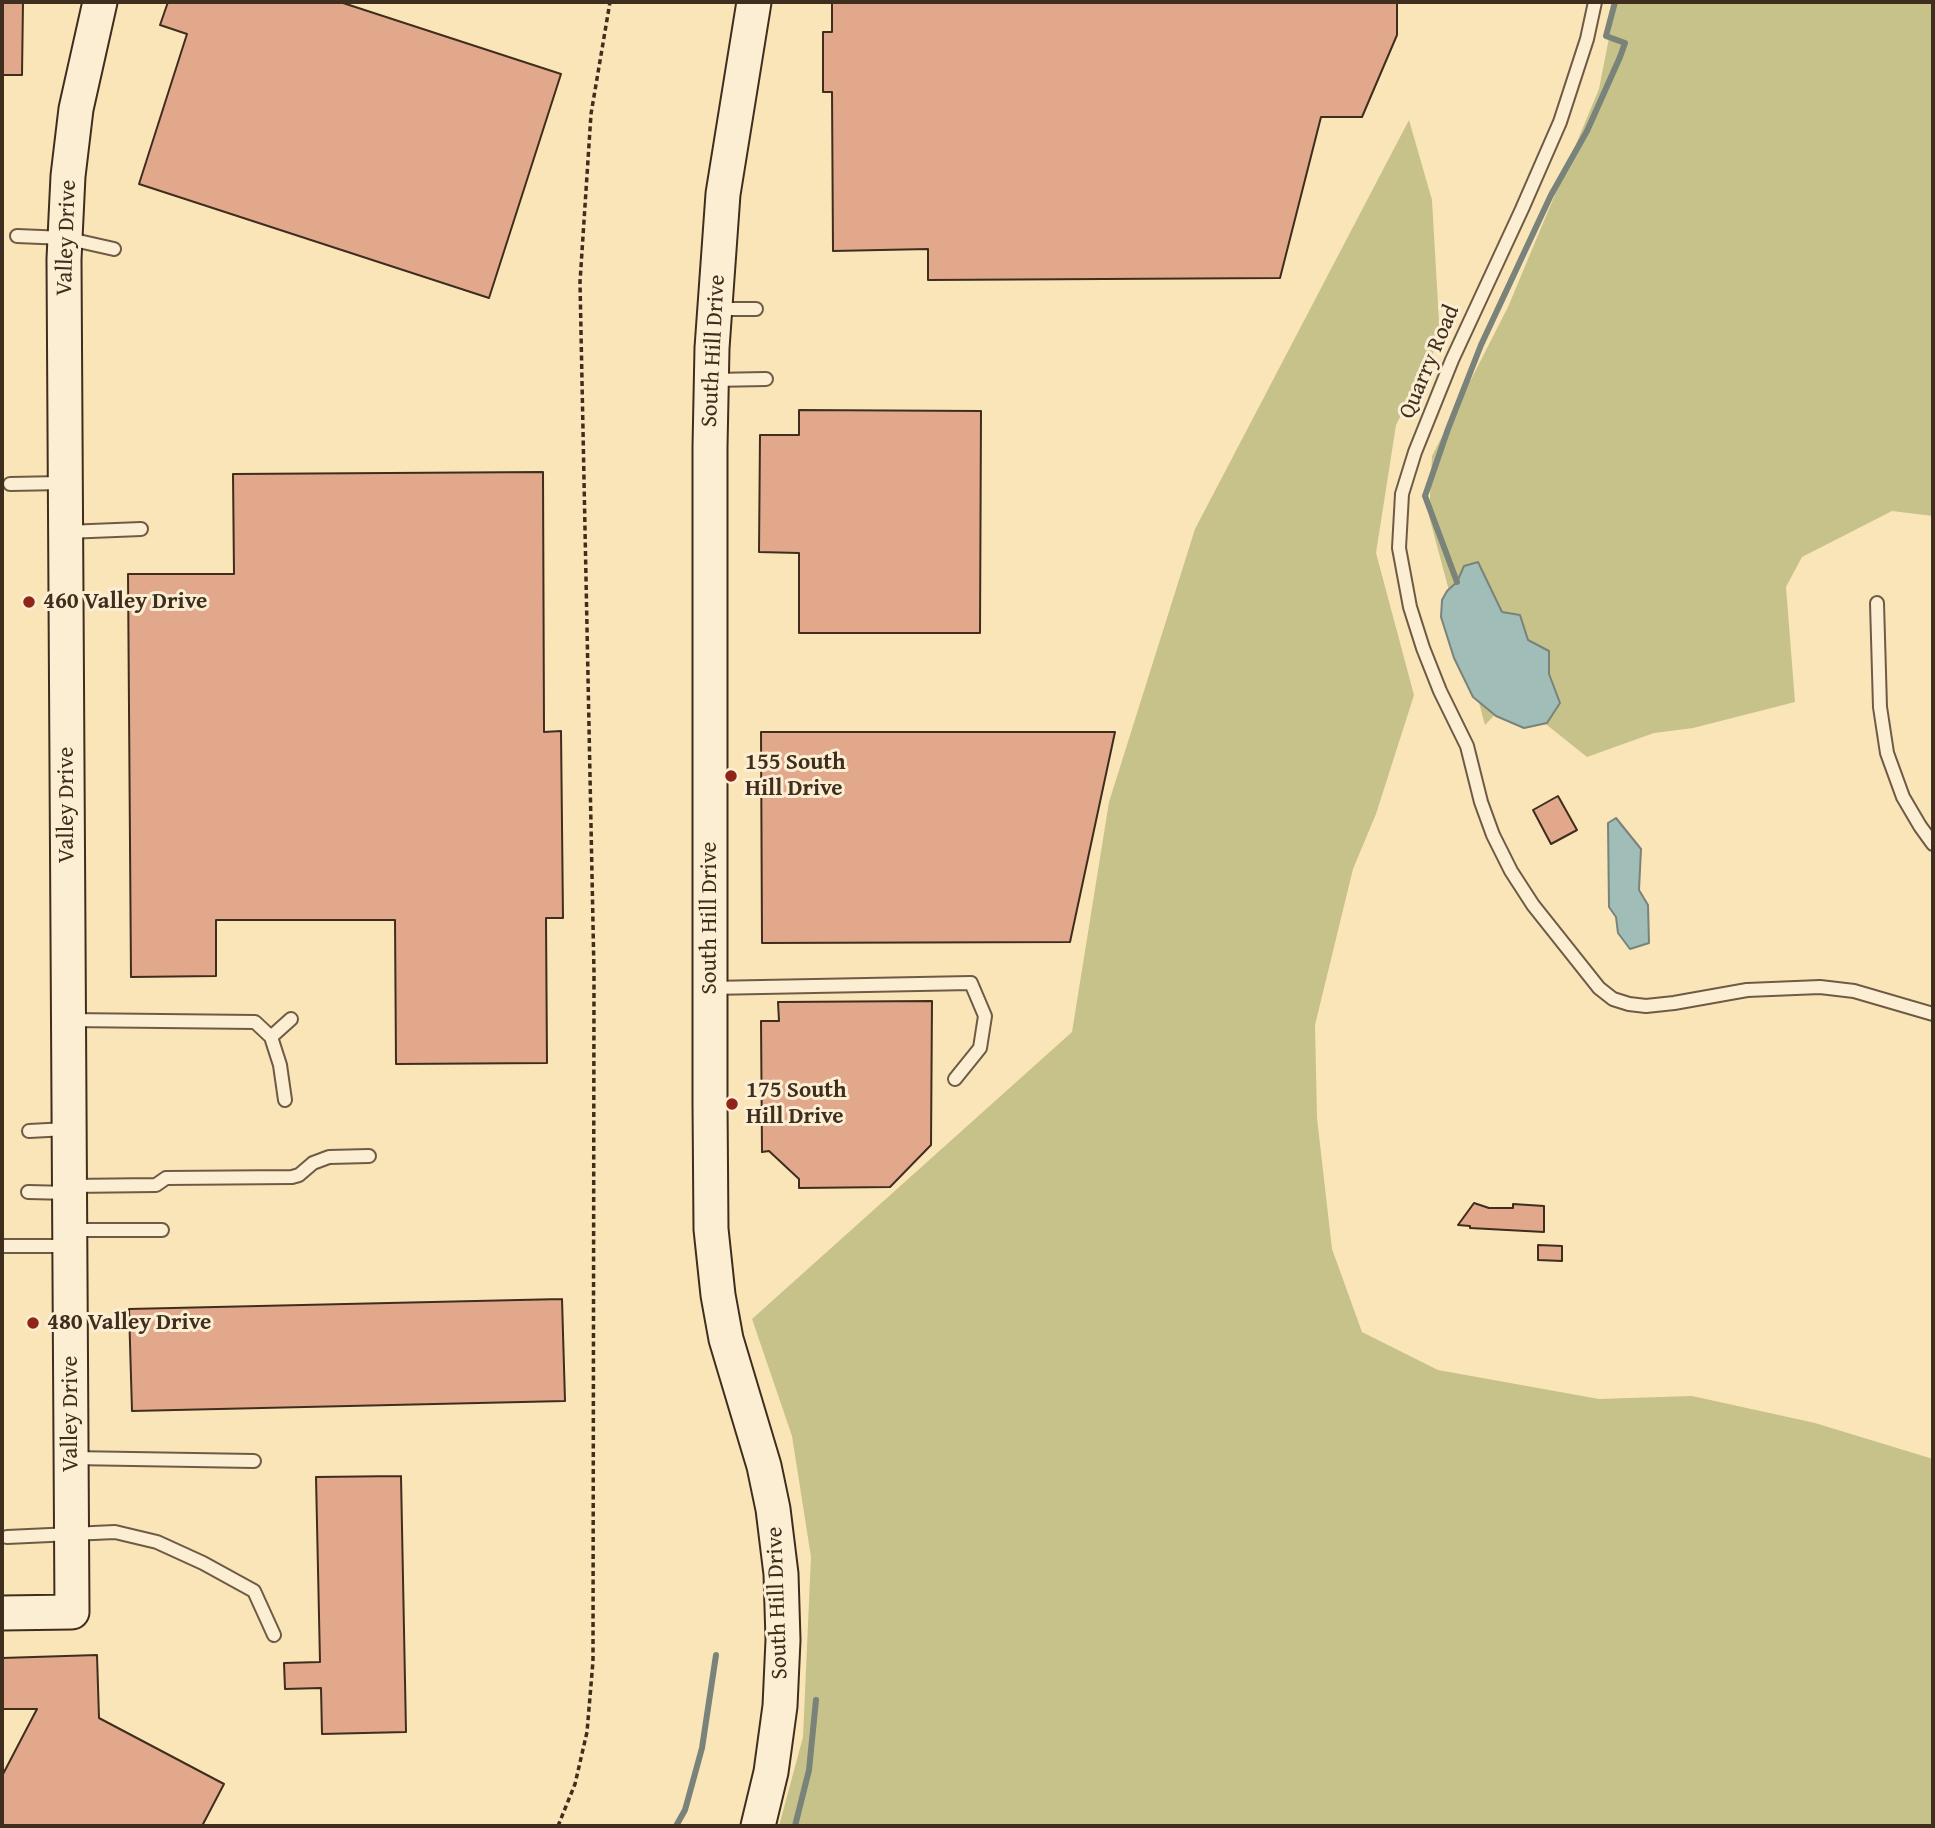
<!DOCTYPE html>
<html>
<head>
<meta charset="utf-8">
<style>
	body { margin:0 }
	#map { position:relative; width:1935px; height:1828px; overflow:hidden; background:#fae5b9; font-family:"Gentium Book Plus",serif }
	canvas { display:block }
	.frame { position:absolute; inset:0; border:4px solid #3f2d1e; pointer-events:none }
</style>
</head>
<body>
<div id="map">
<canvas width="1935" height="1828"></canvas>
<div class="frame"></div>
</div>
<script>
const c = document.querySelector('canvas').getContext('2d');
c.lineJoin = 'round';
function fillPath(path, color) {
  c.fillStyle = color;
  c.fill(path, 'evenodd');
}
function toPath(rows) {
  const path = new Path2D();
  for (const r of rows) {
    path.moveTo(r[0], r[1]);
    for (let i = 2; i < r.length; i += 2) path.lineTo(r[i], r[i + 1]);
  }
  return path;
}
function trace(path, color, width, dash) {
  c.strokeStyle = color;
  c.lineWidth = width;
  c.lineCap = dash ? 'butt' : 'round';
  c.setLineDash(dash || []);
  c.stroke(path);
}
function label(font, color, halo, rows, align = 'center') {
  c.font = font + ' "Gentium Book Plus",serif';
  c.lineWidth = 6;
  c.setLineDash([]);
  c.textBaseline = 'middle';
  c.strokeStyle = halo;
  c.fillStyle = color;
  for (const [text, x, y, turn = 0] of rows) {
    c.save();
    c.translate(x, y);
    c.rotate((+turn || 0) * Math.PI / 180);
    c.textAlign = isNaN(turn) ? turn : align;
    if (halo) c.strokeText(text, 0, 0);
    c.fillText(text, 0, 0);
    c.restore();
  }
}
fillPath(toPath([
	[1616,2,1933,2,1933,516,1892,511,1802,557,1786,587,1795,702,1693,728,1654,733,1587,757,1512,697,1485,725,1429,516,1432,456,1508,307,1599,89],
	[1409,120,1432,200,1440,339,1396,425,1376,553,1414,695,1376,814,1353,869,1315,1025,1317,1118,1332,1249,1362,1332,1438,1370,1599,1399,1692,1396,1815,1423,1933,1459,1933,1826,779,1826,803,1737,811,1557,792,1436,752,1319,1072,1032,1109,802,1195,529]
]), '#c6c28a');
const water = toPath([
	[1478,562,1502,612,1520,615,1528,640,1549,651,1549,674,1560,703,1547,723,1524,728,1496,716,1473,697,1454,658,1441,617,1442,600,1447,591,1457,582,1464,566,1478,562],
	[1616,818,1641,849,1639,890,1648,905,1649,943,1630,949,1618,933,1616,917,1609,907,1608,823,1616,818]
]);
fillPath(water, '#a0bdb7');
trace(water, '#79837a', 2);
trace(toPath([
	[1457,582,1425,496,1448,429,1481,345,1551,195,1587,131,1620,57,1625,43,1606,36,1615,2],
	[676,1826,685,1810,702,1748,716,1655],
	[795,1826,809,1770,816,1700]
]), '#79837a', 6);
const building = toPath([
	[2,2,23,2,22,75,2,75,2,2],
	[168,2,340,2,561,74,489,298,139,184,187,34,160,25,168,2],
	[832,2,1397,2,1397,35,1362,117,1321,117,1280,278,928,280,928,249,833,251,832,92,823,92,823,32,832,32,832,2],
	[799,410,981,411,980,633,799,633,799,553,759,552,760,435,799,435,799,410],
	[543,472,544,732,561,731,563,918,546,918,547,1063,396,1064,395,920,216,920,216,976,131,977,128,574,234,574,233,474,543,472],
	[761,732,1115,732,1070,942,762,943,761,732],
	[1558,796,1577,830,1551,844,1533,810,1558,796],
	[932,1001,931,1145,890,1187,799,1188,799,1179,769,1151,762,1152,761,1021,779,1021,778,1002,932,1001],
	[1474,1203,1489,1208,1513,1208,1513,1204,1544,1206,1544,1232,1470,1228,1470,1226,1458,1225,1474,1203],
	[1538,1245,1562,1246,1562,1261,1538,1260,1538,1245],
	[562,1299,565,1401,132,1411,129,1309,562,1299],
	[401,1476,406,1732,322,1734,321,1688,285,1689,284,1663,320,1662,316,1477,401,1476],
	[97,1655,99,1718,224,1784,202,1826,2,1826,2,1776,37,1709,2,1709,2,1658,97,1655]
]);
fillPath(building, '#e1a88c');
trace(building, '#3f2d1e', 2);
const lane = toPath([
	[1595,2,1587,39,1560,122,1522,209,1452,360,1415,452,1402,494,1399,548,1410,607,1423,648,1440,691,1467,746,1481,802,1493,835,1511,871,1533,905,1599,988,1613,999,1629,1004,1646,1006,1674,1003,1747,990,1820,987,1854,991,1933,1014],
	[17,236,65,238,114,249],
	[715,309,756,309],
	[712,380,766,379],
	[10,484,62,483],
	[66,532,141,529],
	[1877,603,1880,707,1887,753,1903,797,1920,826,1933,844],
	[710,988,971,983,985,1016,980,1048,955,1079],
	[69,1020,255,1022,271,1037,291,1019],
	[271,1037,280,1065,285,1100],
	[29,1131,67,1129],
	[70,1186,156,1185,166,1178,292,1177,299,1175,313,1163,329,1157,369,1156],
	[28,1192,69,1193],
	[71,1230,162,1230],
	[2,1246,68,1246],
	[72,1458,254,1461],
	[7,1537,115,1532,157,1542,203,1563,254,1591,274,1635]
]);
const secondary = toPath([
	[754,2,723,194,712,348,710,447,710,1103,711,1229,718,1295,726,1339,764,1466,773,1509,781,1574,783,1640,780,1706,771,1772,758,1826],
	[2,1613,72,1612,64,259,68,176,76,109,100,2]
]);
trace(lane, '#6e5b45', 16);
trace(secondary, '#3f2d1e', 37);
trace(toPath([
	[558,1826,575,1784,587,1732,593,1661,594,973,580,282,591,114,610,2]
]), '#3f2d1e', 3.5, [5, 3.5]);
trace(lane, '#fceed2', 12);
trace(secondary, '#fceed2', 33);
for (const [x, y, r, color] of [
	[29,602,7,"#8f2418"],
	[731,776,7,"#8f2418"],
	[732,1104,7,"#8f2418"],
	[33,1323,7,"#8f2418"]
]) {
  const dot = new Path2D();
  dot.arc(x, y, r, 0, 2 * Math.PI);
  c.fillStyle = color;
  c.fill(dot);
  trace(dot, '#fceed2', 2.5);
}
label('23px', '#3f2d1e', '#fceed2', [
	["Valley Drive",67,238,-88],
	["South Hill Drive",714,351,-87],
	["Quarry Road",1430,362,-67],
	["Valley Drive",67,805,-90],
	["South Hill Drive",710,918,-90],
	["Valley Drive",71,1414,-90],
	["South Hill Drive",778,1603,-92]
]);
label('bold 23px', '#3f2d1e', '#fceed2', [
	["460 Valley Drive",43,602],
	["155 South",745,763],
	["Hill Drive",745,789],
	["175 South",746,1091],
	["Hill Drive",746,1117],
	["480 Valley Drive",47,1323]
], 'left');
</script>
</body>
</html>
